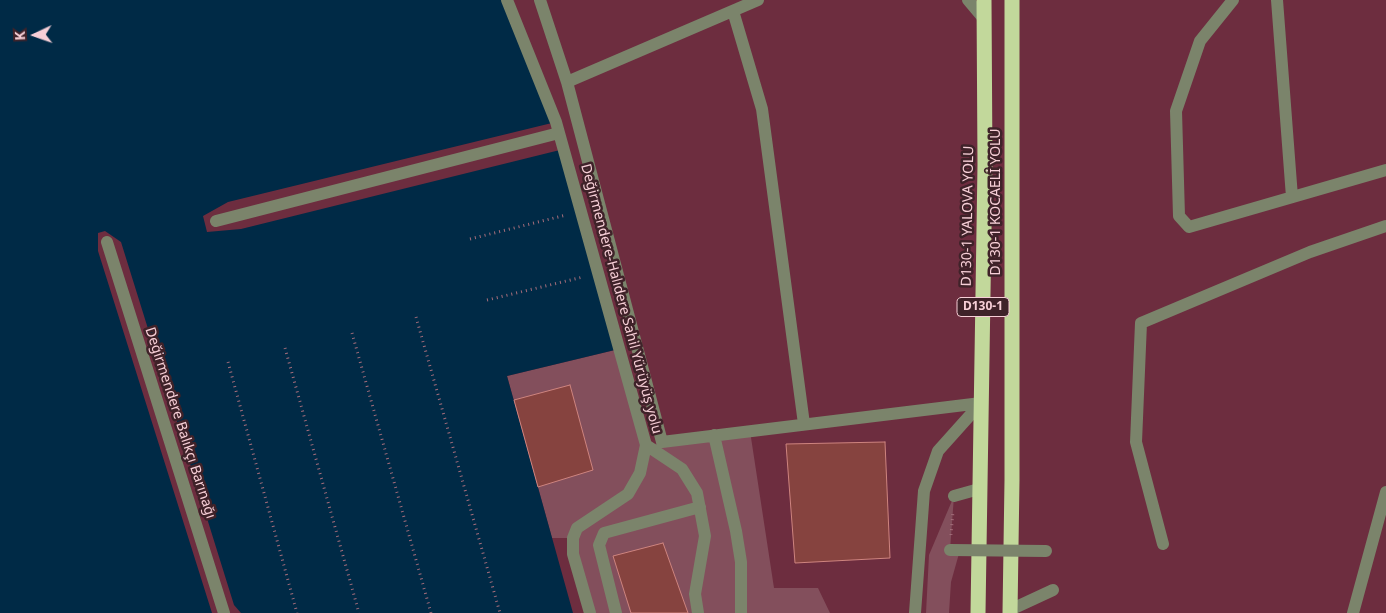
<!DOCTYPE html>
<html>
<head>
<meta charset="utf-8">
<style>
	body { margin:0 }
	#map { position:relative; width:1386px; height:613px; overflow:hidden; background:#6d2d3f; font-family:"Noto Sans",sans-serif }
	canvas { display:block }
	.north { position:absolute; left:10px; top:10px; width:50px; height:50px; -webkit-text-stroke:4px #3f2229; paint-order:stroke; rotate:267deg; font-size:14px; font-weight:700; line-height:20px; text-align:center; color:#f7cfd7 }
	.north::after { content:''; display:block; margin:auto; width:18px; height:22px; background:#f7cfd7; clip-path:polygon(50% 0,100% 100%,50% 72%,0 100%) }
</style>
</head>
<body>
<div id="map">
<canvas width="1386" height="613"></canvas>
<div class="north">K</div>
</div>
<script>
const c = document.querySelector('canvas').getContext('2d');
c.lineJoin = 'round';
function fillPath(path, color) {
  c.fillStyle = color;
  c.fill(path, 'evenodd');
}
function toPath(rows) {
  const path = new Path2D();
  for (const r of rows) {
    path.moveTo(r[0], r[1]);
    for (let i = 2; i < r.length; i += 2) path.lineTo(r[i], r[i + 1]);
  }
  return path;
}
function trace(path, color, width, dash) {
  c.strokeStyle = color;
  c.lineWidth = width;
  c.lineCap = dash ? 'butt' : 'round';
  c.setLineDash(dash || []);
  c.stroke(path);
}
function label(font, color, halo, rows, align = 'center') {
  c.font = font + ' "Noto Sans",sans-serif';
  c.lineWidth = 5;
  c.setLineDash([]);
  c.textBaseline = 'middle';
  c.strokeStyle = halo;
  c.fillStyle = color;
  for (const [text, x, y, turn = 0] of rows) {
    c.save();
    c.translate(x, y);
    c.rotate((+turn || 0) * Math.PI / 180);
    c.textAlign = isNaN(turn) ? turn : align;
    if (halo) c.strokeText(text, 0, 0);
    c.fillText(text, 0, 0);
    c.restore();
  }
}
fillPath(toPath([
	[619,349,646,445,750,431,774,588,818,588,830,613,590,613,573,538,552,538,507,376],
	[954,496,950,550,960,550,951,582,949,613,926,613,929,555]
]), '#834f5c');
fillPath(toPath([
	[0,0,507,0,556,122,228,202,203,216,207,232,241,229,564,149,619,349,507,376,573,613,241,613,234,605,121,242,105,231,98,233,98,251,212,613,0,613]
]), '#002a46');
const building = toPath([
	[570,385,593,470,538,487,514,400,570,385],
	[885,442,890,558,795,563,786,444,885,442],
	[663,543,688,613,631,613,613,556,663,543]
]);
fillPath(building, '#86433f');
trace(building, '#ce847f', 1);
trace(toPath([
	[470,239,566,215],
	[487,300,583,277],
	[416,317,500,613],
	[352,333,431,613],
	[285,348,359,613],
	[228,362,297,613],
	[951,535,953,511]
]), '#a46d7b', 3, [1, 4]);
trace(toPath([
	[507,0,556,122,646,445,640,473,628,494,577,528,573,538,573,554,590,613],
	[540,0,567,82,662,442,981,403],
	[968,0,984,19],
	[1233,0,1200,41,1176,111,1179,216,1189,227,1386,170],
	[1277,0,1292,197],
	[733,11,762,109,804,424],
	[567,82,758,0],
	[216,221,559,133],
	[107,242,224,613],
	[714,435,736,531,741,562,741,613],
	[646,445,682,469,697,493,705,536,695,594,698,613],
	[954,496,979,489],
	[1163,544,1136,442,1141,323,1310,252,1386,226],
	[1010,610,1053,590],
	[616,613,599,545,604,533,700,507],
	[915,613,924,491,938,451,981,403],
	[1353,613,1386,492]
]), '#7b846b', 12);
trace(toPath([
	[978,613,985,165,984,0],
	[1010,613,1012,480,1012,0]
]), '#c2d89b', 15);
trace(toPath([
	[950,550,1046,551]
]), '#7b846b', 12);
for (const [x, y, w] of [
	[983,307,52]
]) {
  const box = new Path2D();
  box.roundRect(x - w / 2, y - 9.5, w, 19, 4);
  c.fillStyle = '#3f2229';
  c.fill(box);
  trace(box, '#f7cfd7', 1);
}
label('bold 12px', '#f7cfd7', null, [
	["D130-1",983,307]
]);
label('14px', '#f7cfd7', '#3f2229', [
	["D130-1 KOCAELİ YOLU",996,202,-90],
	["D130-1 YALOVA YOLU",968,216,-89],
	["Değirmendere-Halıdere Sahil Yürüyüş yolu",621,299,75],
	["Değirmendere Balıkçı Barınağı",180,423,72]
]);
</script>
</body>
</html>
